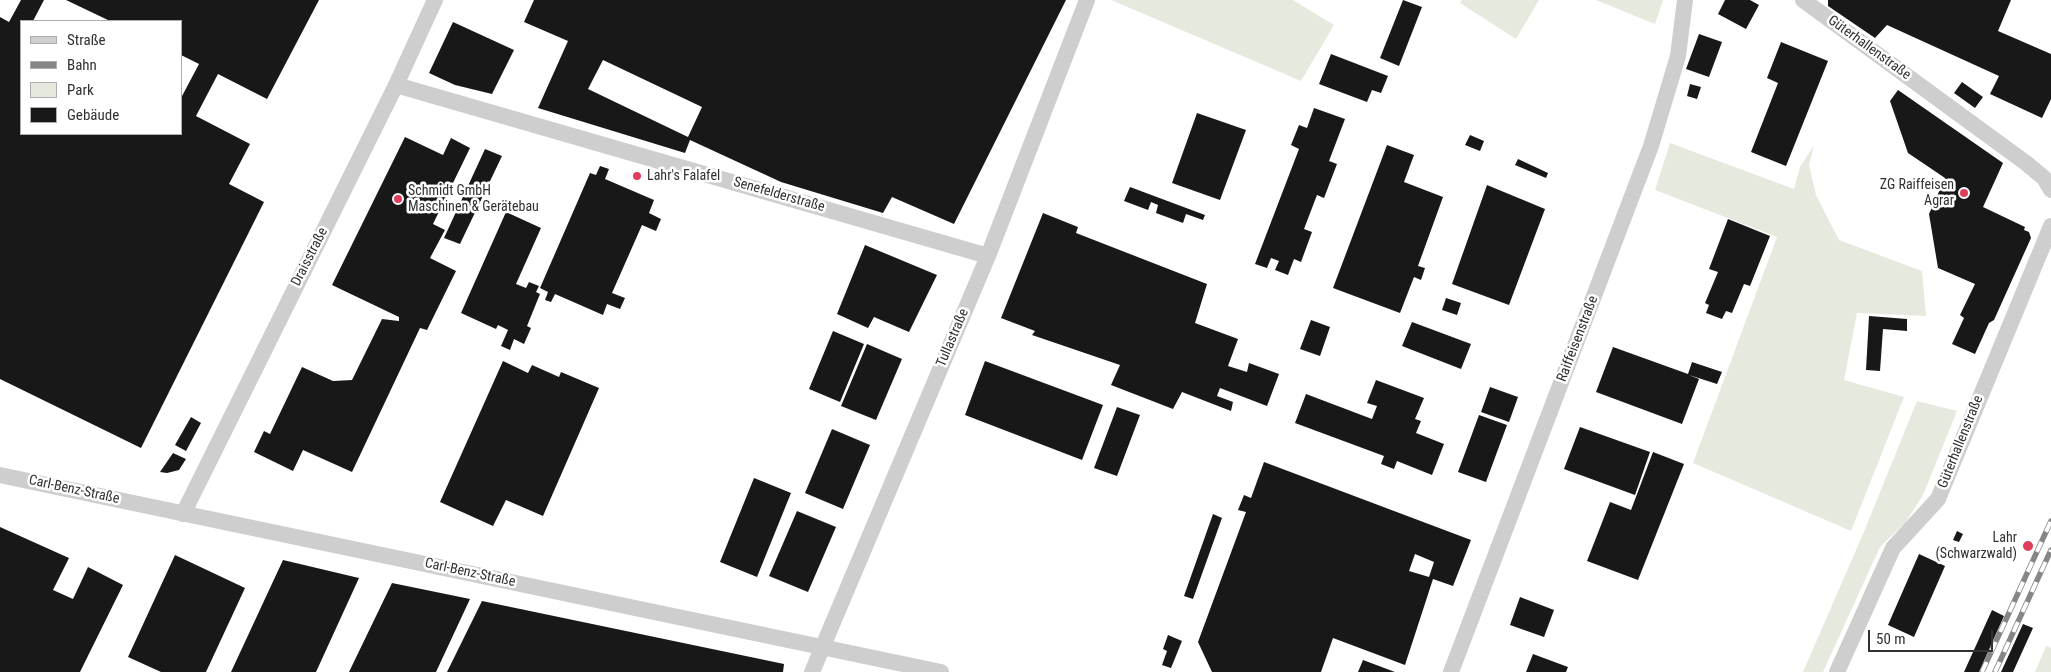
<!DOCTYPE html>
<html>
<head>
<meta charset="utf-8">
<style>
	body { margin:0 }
	#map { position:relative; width:2051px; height:672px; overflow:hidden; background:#fff; font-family:"Roboto Condensed",sans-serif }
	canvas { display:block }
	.legend { position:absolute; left:20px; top:20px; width:162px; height:115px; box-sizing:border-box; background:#fff; border:1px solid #adadad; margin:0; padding:6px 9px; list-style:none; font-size:15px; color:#313131 }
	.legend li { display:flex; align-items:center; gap:10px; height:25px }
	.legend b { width:25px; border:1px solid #adadad }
	.scale { position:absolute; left:1868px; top:630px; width:125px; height:22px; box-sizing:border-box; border:2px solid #313131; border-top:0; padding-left:6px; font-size:15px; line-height:18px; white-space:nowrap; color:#313131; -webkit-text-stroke:4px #fff; paint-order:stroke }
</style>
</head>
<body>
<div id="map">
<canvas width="2051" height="672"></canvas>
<ul class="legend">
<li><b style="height:6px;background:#cecece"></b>Straße</li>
<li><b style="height:6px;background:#868686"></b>Bahn</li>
<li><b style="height:14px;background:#e6eade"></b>Park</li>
<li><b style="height:14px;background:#181818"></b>Gebäude</li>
</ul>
<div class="scale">50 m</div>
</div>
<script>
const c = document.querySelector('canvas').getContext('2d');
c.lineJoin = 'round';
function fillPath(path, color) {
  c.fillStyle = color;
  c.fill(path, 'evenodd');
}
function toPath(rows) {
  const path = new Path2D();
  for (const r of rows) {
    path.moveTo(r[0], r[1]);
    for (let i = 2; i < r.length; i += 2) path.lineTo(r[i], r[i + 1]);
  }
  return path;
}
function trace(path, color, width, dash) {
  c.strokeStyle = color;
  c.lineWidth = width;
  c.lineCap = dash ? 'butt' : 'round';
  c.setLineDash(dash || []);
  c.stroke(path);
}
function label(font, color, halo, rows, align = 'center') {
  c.font = font + ' "Roboto Condensed",sans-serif';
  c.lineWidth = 5;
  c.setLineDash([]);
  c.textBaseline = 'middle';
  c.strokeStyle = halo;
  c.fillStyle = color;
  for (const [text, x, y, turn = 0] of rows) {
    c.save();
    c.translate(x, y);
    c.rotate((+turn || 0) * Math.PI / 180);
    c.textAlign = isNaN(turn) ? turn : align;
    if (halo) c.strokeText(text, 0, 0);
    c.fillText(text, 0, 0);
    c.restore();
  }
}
fillPath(toPath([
	[1111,0,1293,0,1334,25,1301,81],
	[1462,0,1539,0,1516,39,1460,3],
	[1596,0,1663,0,1655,24],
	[1670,143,1794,189,1800,167,1814,145,1809,165,1816,195,1839,240,1922,271,1926,316,1857,313,1844,380,1904,397,1851,531,1693,463,1777,237,1655,190],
	[1917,401,1957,411,1923,495,1905,523,1880,547,1823,672,1803,672,1863,534],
	[2046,646,2051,648,2051,672,2035,672]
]), '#e6eade');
fillPath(toPath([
	[21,0,44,0,33,21,21,21,21,134,181,134,181,98,199,64,181,55,181,21,110,21,66,0,319,0,267,99,218,74,196,116,250,144,229,184,264,202,141,448,0,379,0,17,9,22],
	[534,0,1066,0,954,224,892,197,883,213,781,182,690,140,685,153,538,108,568,41,524,22],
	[603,60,702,107,688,137,588,89],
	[1403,0,1422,7,1399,66,1380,58],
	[1725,0,1750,0,1759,5,1746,29,1718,14],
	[1828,0,2011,0,1998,31,2051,54,2051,99,2042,118,1990,94,1999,76,1887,25,1875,38,1828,6],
	[453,22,514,50,492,94,455,85,429,73],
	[1699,34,1722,42,1709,77,1686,69],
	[1781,42,1828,61,1786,166,1751,152,1778,83,1767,78],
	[1331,54,1388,76,1381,93,1372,90,1367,102,1319,84],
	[1962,82,1983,97,1975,108,1954,93],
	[1690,84,1701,87,1697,99,1687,96],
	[1898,90,2003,163,1983,207,2025,227,2024,230,2029,232,2031,238,1994,320,1989,323,1975,354,1952,344,1964,318,1960,315,1975,284,1938,268,1929,214,1945,178,1908,153,1890,101],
	[1314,108,1345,119,1329,161,1337,164,1324,198,1317,195,1304,229,1312,232,1301,262,1294,259,1288,275,1275,270,1279,261,1271,258,1267,268,1255,264,1299,149,1291,145,1299,125,1307,128],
	[1197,113,1246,130,1220,200,1172,183],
	[1470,135,1484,141,1480,151,1465,145],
	[405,137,443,155,451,138,470,148,433,224,445,230,430,258,456,271,427,330,420,328,352,472,303,450,293,471,254,452,264,431,270,434,302,367,333,381,352,380,382,319,399,321,399,317,332,285],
	[1387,145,1414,155,1404,182,1443,197,1418,266,1425,268,1421,280,1414,277,1400,313,1333,288],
	[485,149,502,156,460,244,444,238],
	[1518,159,1548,173,1546,178,1515,165],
	[600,166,609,169,605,179,654,200,649,213,661,219,656,231,642,225,612,293,625,298,620,309,607,304,603,315,555,294,551,302,545,300,548,292,540,288,590,173,596,175],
	[1487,185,1545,209,1509,305,1452,284],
	[1130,187,1205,215,1203,220,1186,214,1183,223,1156,213,1158,205,1151,202,1148,210,1124,201],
	[506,212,541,228,516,284,526,288,529,282,539,286,536,292,540,294,527,326,531,328,524,344,514,339,510,350,501,346,508,330,498,325,496,329,461,313],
	[1043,213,1078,227,1076,233,1207,284,1195,323,1238,339,1228,366,1247,372,1249,363,1279,374,1267,406,1220,388,1217,396,1233,402,1231,411,1182,392,1173,409,1111,385,1120,365,1032,335,1035,331,1001,318],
	[1728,219,1770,236,1750,286,1744,284,1732,313,1726,311,1722,319,1706,313,1709,305,1705,303,1718,272,1709,269],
	[865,245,937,275,909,332,874,317,868,328,837,314],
	[1446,298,1461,303,1457,315,1442,310],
	[1869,316,1907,319,1907,331,1883,329,1880,371,1866,370],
	[1311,320,1330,327,1320,356,1300,349],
	[1412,322,1471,344,1461,369,1402,346],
	[833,331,864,344,840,402,809,389],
	[867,344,902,359,876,420,841,406],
	[1613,347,1688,374,1692,362,1722,372,1717,384,1689,375,1699,379,1682,424,1596,392],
	[503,361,528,373,532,365,559,377,561,372,599,388,543,516,506,500,493,526,440,502],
	[985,361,1103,405,1082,460,965,415],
	[1376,380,1424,398,1415,419,1421,421,1416,433,1444,444,1432,475,1397,461,1394,469,1381,464,1384,456,1295,423,1306,394,1372,419,1377,406,1367,403],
	[1490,387,1518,397,1509,422,1481,412],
	[1117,407,1140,415,1117,476,1094,468],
	[1479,415,1507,425,1486,482,1458,472],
	[191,417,201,423,186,451,175,445],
	[1580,427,1650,452,1635,495,1564,469],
	[832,429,870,445,843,509,805,493],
	[1653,452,1684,464,1638,580,1587,561,1610,502,1631,510],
	[173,453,186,459,179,470,167,473,160,472],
	[1264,462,1471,540,1453,586,1433,579,1405,665,1333,638,1321,672,1212,672,1198,642,1246,512,1238,510,1244,495,1251,498],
	[1415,554,1434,562,1429,577,1409,571],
	[754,478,791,493,757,577,720,562],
	[797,511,836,527,808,592,769,576],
	[1213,514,1222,518,1193,599,1184,596],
	[0,527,69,558,53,590,73,599,88,567,123,585,80,672,0,672],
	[1957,531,1963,534,1959,542,1953,540],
	[1919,554,1945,566,1914,637,1888,625],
	[175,555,245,588,206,672,161,672,128,657],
	[283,560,359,578,316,672,231,672],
	[392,583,470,599,436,672,349,672],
	[1520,597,1554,610,1544,637,1510,625],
	[482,601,784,664,783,672,447,672],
	[1992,610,2004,616,1979,672,1964,672],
	[2023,624,2033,628,2013,672,2001,672],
	[1168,635,1182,641,1171,668,1162,665,1167,651,1163,649],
	[1533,654,1568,667,1566,672,1526,672],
	[1363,660,1395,672,1358,672]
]), '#181818');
trace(toPath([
	[1803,0,2026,163,2044,178,2051,190],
	[396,85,988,256],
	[0,475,941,672],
	[183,514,396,85,435,0],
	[812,672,988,256,1087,0],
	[1451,672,1651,146,1678,56,1685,0],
	[1837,672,1893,548,1938,499,2051,226]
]), '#cecece', 16);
const rail = toPath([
	[1982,672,2051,521],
	[1995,672,2051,550]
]);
trace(rail, '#868686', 5.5);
trace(rail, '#fff', 4, [11]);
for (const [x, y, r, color] of [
	[637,176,5,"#dd3e59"],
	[1964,193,5,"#dd3e59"],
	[398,199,5,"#dd3e59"],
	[2028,546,6,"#dd3e59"]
]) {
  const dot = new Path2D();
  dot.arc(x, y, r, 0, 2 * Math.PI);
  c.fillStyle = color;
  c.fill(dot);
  trace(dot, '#fff', 2);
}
label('14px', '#313131', '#fff', [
	["Güterhallenstraße",1869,48,36],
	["Senefelderstraße",779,195,16],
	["Draisstraße",310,257,-63],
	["Tullastraße",953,338,-67],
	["Raiffeisenstraße",1578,339,-69],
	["Güterhallenstraße",1961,442,-68],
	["Carl-Benz-Straße",74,490,12],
	["Carl-Benz-Straße",470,573,12]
]);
label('14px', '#313131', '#fff', [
	["Lahr's Falafel",647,176],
	["ZG Raiffeisen",1954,185,"right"],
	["Agrar",1954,201,"right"],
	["Schmidt GmbH",408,191],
	["Maschinen & Gerätebau",408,207],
	["Lahr",2017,538,"right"],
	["(Schwarzwald)",2017,554,"right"]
], 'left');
</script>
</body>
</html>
